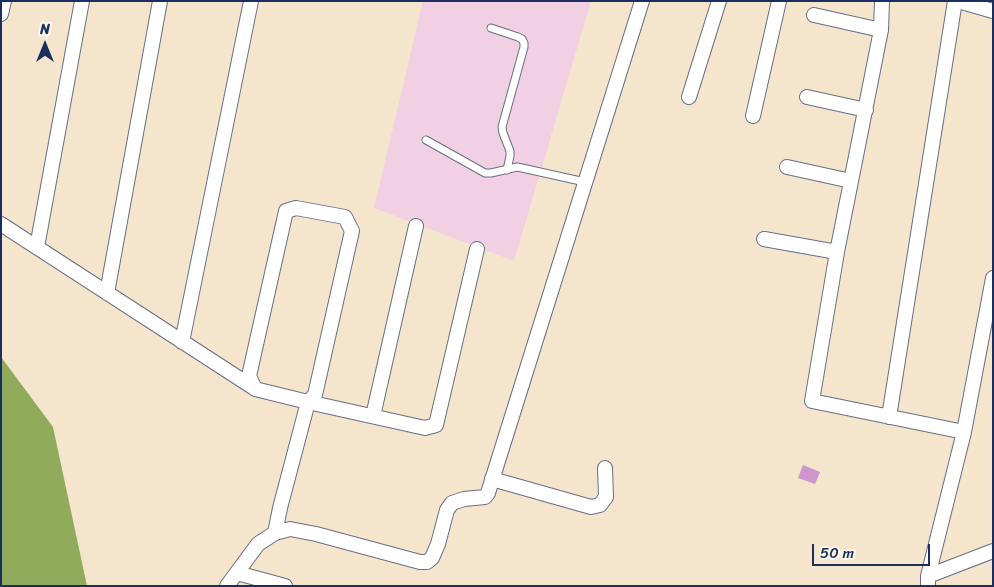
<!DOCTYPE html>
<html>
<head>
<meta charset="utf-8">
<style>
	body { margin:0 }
	#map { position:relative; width:994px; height:587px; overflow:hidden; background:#f5e5cd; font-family:Sriracha,sans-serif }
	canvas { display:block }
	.frame { position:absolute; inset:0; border:2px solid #1b2f5e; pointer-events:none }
	.north { position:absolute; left:20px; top:20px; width:50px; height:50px; -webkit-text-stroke:4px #fbf7ec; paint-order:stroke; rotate:0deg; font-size:14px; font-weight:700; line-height:20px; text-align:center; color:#1b2f5e }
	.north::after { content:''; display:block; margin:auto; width:18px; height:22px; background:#1b2f5e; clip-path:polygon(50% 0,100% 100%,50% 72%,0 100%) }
	.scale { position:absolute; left:812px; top:544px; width:118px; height:22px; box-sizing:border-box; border:2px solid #1b2f5e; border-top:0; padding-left:6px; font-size:15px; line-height:18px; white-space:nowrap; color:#1b2f5e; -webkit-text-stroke:4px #fbf7ec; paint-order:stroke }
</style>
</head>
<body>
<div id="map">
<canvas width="994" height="587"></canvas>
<div class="frame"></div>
<div class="north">N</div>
<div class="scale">50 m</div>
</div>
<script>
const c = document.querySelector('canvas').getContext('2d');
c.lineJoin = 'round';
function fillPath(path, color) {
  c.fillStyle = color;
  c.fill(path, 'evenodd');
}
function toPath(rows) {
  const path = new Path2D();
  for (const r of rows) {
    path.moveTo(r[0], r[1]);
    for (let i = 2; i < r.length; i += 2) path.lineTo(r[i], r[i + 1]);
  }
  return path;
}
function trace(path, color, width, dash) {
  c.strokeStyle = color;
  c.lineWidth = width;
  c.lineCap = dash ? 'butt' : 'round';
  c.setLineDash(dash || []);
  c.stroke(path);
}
fillPath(toPath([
	[423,1,591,1,514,261,374,208]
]), '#f1d0e4');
fillPath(toPath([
	[1,357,53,427,87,586,1,586]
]), '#91ab5d');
fillPath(toPath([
	[803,465,820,472,815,484,798,478]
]), '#ce95ce');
const service = toPath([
	[491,28,518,37,522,39,524,43,524,47,502,127,503,133,510,151,510,156,507,170],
	[426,140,485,173,491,173,517,167,522,168,585,182]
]);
const minor = toPath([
	[882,1,881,30,837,252,812,401,964,432],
	[958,1,993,11],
	[1,14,4,1],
	[814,15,881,30],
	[689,97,719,1],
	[807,97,866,110],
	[753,116,779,1],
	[787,167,851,181],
	[1,224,254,388],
	[764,239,837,252],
	[37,247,82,1],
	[107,293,160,1],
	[182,342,251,1],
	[373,416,416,226],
	[889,417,955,1],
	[492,479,591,507,600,505,606,497,605,468],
	[275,533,280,508,308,402,315,395,352,231,345,217,296,208,286,211,249,376,255,389,308,402,425,428,436,425,477,249],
	[237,573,285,586],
	[928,576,993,551],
	[227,586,258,544,275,533,290,529,316,534,420,562,427,562,432,558,438,544,447,510,452,503,464,499,485,497,488,493,642,1],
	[928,586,928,576,964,432,993,278]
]);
trace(service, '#676f85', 9);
trace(minor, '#676f85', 16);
trace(service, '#fff', 7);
trace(minor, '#fff', 14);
</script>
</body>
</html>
